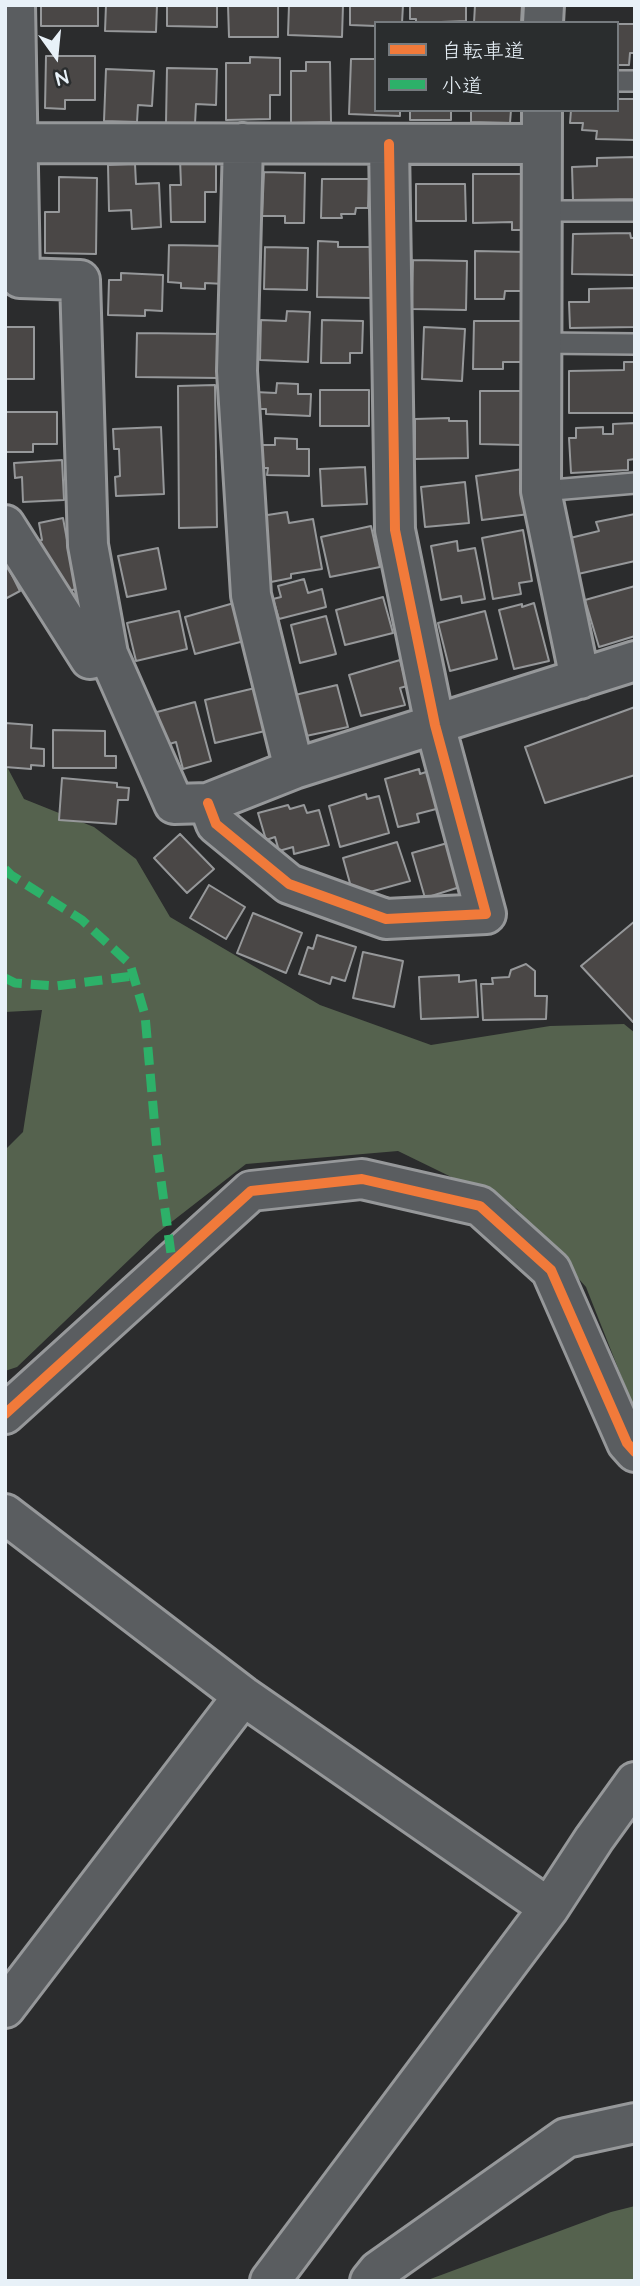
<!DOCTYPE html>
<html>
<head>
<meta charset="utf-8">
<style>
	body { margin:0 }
	#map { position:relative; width:640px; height:2286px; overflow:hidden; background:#2b2c2d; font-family:"Architects Daughter","Klee One",sans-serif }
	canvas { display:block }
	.frame { position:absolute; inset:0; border:7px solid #e8f1f8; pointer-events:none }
	.legend { position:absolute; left:374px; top:21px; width:245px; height:91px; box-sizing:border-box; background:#2a2d2e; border:2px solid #767b7f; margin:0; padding:9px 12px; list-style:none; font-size:21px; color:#e8f1f8 }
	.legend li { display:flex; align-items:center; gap:14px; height:35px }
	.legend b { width:35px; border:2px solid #767b7f }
	.north { position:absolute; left:21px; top:21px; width:70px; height:70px; -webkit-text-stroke:5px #2a2d2e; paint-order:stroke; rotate:165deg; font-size:19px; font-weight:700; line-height:28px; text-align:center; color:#e8f1f8 }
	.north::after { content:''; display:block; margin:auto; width:24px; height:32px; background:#e8f1f8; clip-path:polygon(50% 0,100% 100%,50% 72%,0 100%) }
</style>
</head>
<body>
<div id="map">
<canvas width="640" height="2286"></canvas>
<div class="frame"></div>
<ul class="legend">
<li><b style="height:9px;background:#f17a3a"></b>自転車道</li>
<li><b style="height:9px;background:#2db169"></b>小道</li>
</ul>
<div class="north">N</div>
</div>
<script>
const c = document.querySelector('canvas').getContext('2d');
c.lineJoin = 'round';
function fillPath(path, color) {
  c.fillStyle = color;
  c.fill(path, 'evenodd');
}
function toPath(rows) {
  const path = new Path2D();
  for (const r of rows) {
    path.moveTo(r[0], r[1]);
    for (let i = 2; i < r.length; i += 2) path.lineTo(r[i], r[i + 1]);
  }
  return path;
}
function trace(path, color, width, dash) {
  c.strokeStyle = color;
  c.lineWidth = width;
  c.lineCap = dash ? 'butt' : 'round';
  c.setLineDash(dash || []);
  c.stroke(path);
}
fillPath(toPath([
	[5,763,24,799,94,827,136,859,170,917,320,1005,431,1045,550,1026,624,1024,635,1033,635,1411,586,1287,517,1209,398,1151,246,1164,156,1234,17,1367,5,1371,5,1150,23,1132,42,1010,5,1012],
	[635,2206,635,2281,425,2281,611,2212]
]), '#55624e');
const building = toPath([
	[41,5,98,5,98,26,41,26,41,5],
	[106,5,157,5,156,32,105,31,106,5],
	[167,5,217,5,217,27,167,26,167,5],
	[228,5,278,5,278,37,229,37,228,5],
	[289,5,343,5,342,37,288,35,289,5],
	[350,5,403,5,402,23,376,23,376,26,350,25,350,5],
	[410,5,466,5,466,21,416,23,416,19,410,19,410,5],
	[475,5,522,5,521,23,474,23,475,5],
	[617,24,635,24,635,53,630,53,629,65,617,65,617,24],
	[46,56,95,56,95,100,65,100,65,109,45,108,46,56],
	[250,57,280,58,280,95,270,95,270,119,226,120,226,63,250,63,250,57],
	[351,59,376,59,376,110,400,110,400,116,349,114,351,59],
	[306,62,330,62,331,122,291,123,291,71,306,71,306,62],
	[167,68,217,69,216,105,196,104,195,124,166,123,167,68],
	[106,69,154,71,152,106,138,105,137,122,104,121,106,69],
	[617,99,635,99,635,140,596,139,597,131,582,130,583,123,570,123,571,110,617,110,617,99],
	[410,110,451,110,451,120,410,120,410,110],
	[471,110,511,110,510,123,471,122,471,110],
	[635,157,635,199,573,200,572,167,597,166,597,158,635,157],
	[180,159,216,159,216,192,205,192,205,222,171,222,170,185,181,185,180,159],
	[135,164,136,184,159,183,161,227,132,229,131,210,109,211,108,165,135,164],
	[264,172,305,173,304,223,285,223,285,216,262,216,264,172],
	[473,174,522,174,523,206,528,230,512,230,512,222,473,223,473,174],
	[59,177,97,178,96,254,45,253,45,212,59,212,59,177],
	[322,179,369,179,368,208,356,208,355,214,341,214,342,218,321,218,322,179],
	[416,184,465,184,466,221,416,221,416,184],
	[630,233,631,238,635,238,635,275,572,274,573,234,630,233],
	[318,241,338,242,338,247,372,247,371,298,317,297,318,241],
	[169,245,226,246,225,284,205,283,205,289,181,288,181,283,168,282,169,245],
	[265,247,308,248,307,290,264,289,265,247],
	[475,251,527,252,526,291,505,291,504,299,475,299,475,251],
	[413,260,467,261,466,310,412,309,413,260],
	[121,273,163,275,162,311,145,310,145,316,108,315,109,280,121,280,121,273],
	[635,288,635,327,570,328,569,302,589,302,589,289,635,288],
	[287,311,310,312,308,362,260,360,261,320,286,321,287,311],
	[322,320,363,321,362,353,350,353,350,363,321,363,322,320],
	[474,321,524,321,524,362,503,362,503,369,473,369,474,321],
	[5,327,34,327,34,379,5,379,5,327],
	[424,327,465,329,462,381,422,379,424,327],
	[137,333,220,334,218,378,136,377,137,333],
	[624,362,635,362,635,413,569,413,569,371,624,370,624,362],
	[277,383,298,384,298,394,311,394,310,416,266,414,266,409,255,409,255,392,276,393,277,383],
	[215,385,217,527,179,528,178,386,215,385],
	[320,390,369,390,369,426,320,426,320,390],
	[480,391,523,391,522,445,480,444,480,391],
	[5,412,57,412,57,444,33,444,33,452,5,452,5,412],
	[449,418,449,421,467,421,468,458,415,459,415,419,449,418],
	[635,423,635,459,628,460,628,470,571,473,569,438,576,438,576,428,603,427,603,434,613,434,613,424,635,423],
	[161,427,164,494,116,496,115,477,120,476,119,449,114,449,113,429,161,427],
	[275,438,297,439,297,449,309,449,309,476,267,475,268,468,257,468,258,445,275,445,275,438],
	[62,460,64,500,23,502,22,477,15,478,14,463,62,460],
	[365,467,367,504,322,506,320,469,365,467],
	[523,469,529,514,482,520,476,476,523,469],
	[465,482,469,523,425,527,421,487,465,482],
	[287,512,289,523,313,519,322,569,291,574,291,578,271,582,261,516,287,512],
	[635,514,635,561,578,574,570,538,599,531,596,522,635,514],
	[63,518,76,589,61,593,34,542,42,540,39,523,63,518],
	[371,526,380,567,330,577,321,537,371,526],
	[523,530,532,581,519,583,521,594,493,599,482,538,523,530],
	[457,541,458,551,475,548,485,599,462,603,461,596,441,600,431,546,457,541],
	[158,548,166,589,127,597,118,556,158,548],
	[5,561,20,591,5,599,5,561],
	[304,579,308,593,322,589,326,607,279,619,273,599,281,597,278,586,304,579],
	[635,586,635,636,599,647,585,600,635,586],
	[383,597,393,633,345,645,336,610,383,597],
	[234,603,244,641,195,654,185,617,234,603],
	[534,603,549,661,514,669,499,610,522,604,522,607,534,603],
	[179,611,187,649,136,661,127,623,179,611],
	[485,611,497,659,450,671,438,623,485,611],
	[326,616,336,654,300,663,291,625,326,616],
	[400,660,407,686,400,688,405,705,361,716,349,675,400,660],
	[337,685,348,727,306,736,295,695,337,685],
	[255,688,265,731,215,743,205,700,255,688],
	[195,702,211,761,183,769,176,742,166,745,157,712,195,702],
	[635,707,635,775,545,803,525,747,635,707],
	[5,723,32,725,31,748,44,749,44,766,31,765,31,769,5,767,5,723],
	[53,730,105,731,105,756,116,756,116,768,53,768,53,730],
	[419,769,420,774,429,771,440,808,417,814,419,822,398,827,385,779,419,769],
	[62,778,117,783,117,787,129,788,128,800,118,800,116,824,59,820,62,778],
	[366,794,367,799,379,796,389,833,340,847,329,806,366,794],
	[288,805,290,809,304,805,307,813,319,810,329,845,294,854,293,847,279,851,275,837,266,840,258,813,288,805],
	[180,834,214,869,187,893,154,858,180,834],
	[397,842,410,881,370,892,351,887,343,858,397,842],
	[451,842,463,886,425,898,412,853,451,842],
	[209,885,245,907,226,939,190,918,209,885],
	[253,913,302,933,286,973,237,953,253,913],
	[635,921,635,1021,633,1022,581,966,635,921],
	[317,935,356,947,345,981,332,977,330,984,299,974,308,947,313,949,317,935],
	[363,952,403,961,394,1007,353,998,363,952],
	[526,964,535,971,535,996,547,996,546,1019,483,1020,481,984,493,984,492,978,509,977,511,970,526,964],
	[459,975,459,982,476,980,478,1017,421,1019,419,977,459,975]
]);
fillPath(building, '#4a4746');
trace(building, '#96989a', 2);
const service = toPath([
	[617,81,635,81],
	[541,211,635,211],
	[541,343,635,344],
	[541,491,635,483]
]);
const minor = toPath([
	[15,5,20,278,80,280,88,545,108,654],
	[543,23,544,5],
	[542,110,541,491,580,679],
	[17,143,541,144],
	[243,143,237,371,251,595,294,769],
	[5,525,90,659,108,654,174,804,208,803,294,769,635,661],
	[208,803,216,824,289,884,386,919,486,914,435,725,395,530,389,144],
	[5,1414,251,1191,362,1179,480,1206,551,1270,627,1443,635,1452],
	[5,1514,243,1696,549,1908],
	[5,2008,243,1696],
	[270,2281,549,1908,594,1839,635,1782],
	[370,2281,378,2271,566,2138,635,2123]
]);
trace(service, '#96989a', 24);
trace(minor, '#96989a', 44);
trace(service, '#5a5d60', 19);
trace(minor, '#5a5d60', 38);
trace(toPath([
	[5,869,11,875,82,920,130,964,145,1015,157,1151,172,1261],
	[5,978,15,983,56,986,133,976]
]), '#2db169', 9, [18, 9]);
trace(toPath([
	[208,803,216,824,289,884,386,919,486,914,435,725,395,530,389,144],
	[5,1414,251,1191,362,1179,480,1206,551,1270,627,1443,635,1452]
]), '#f17a3a', 10);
</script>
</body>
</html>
